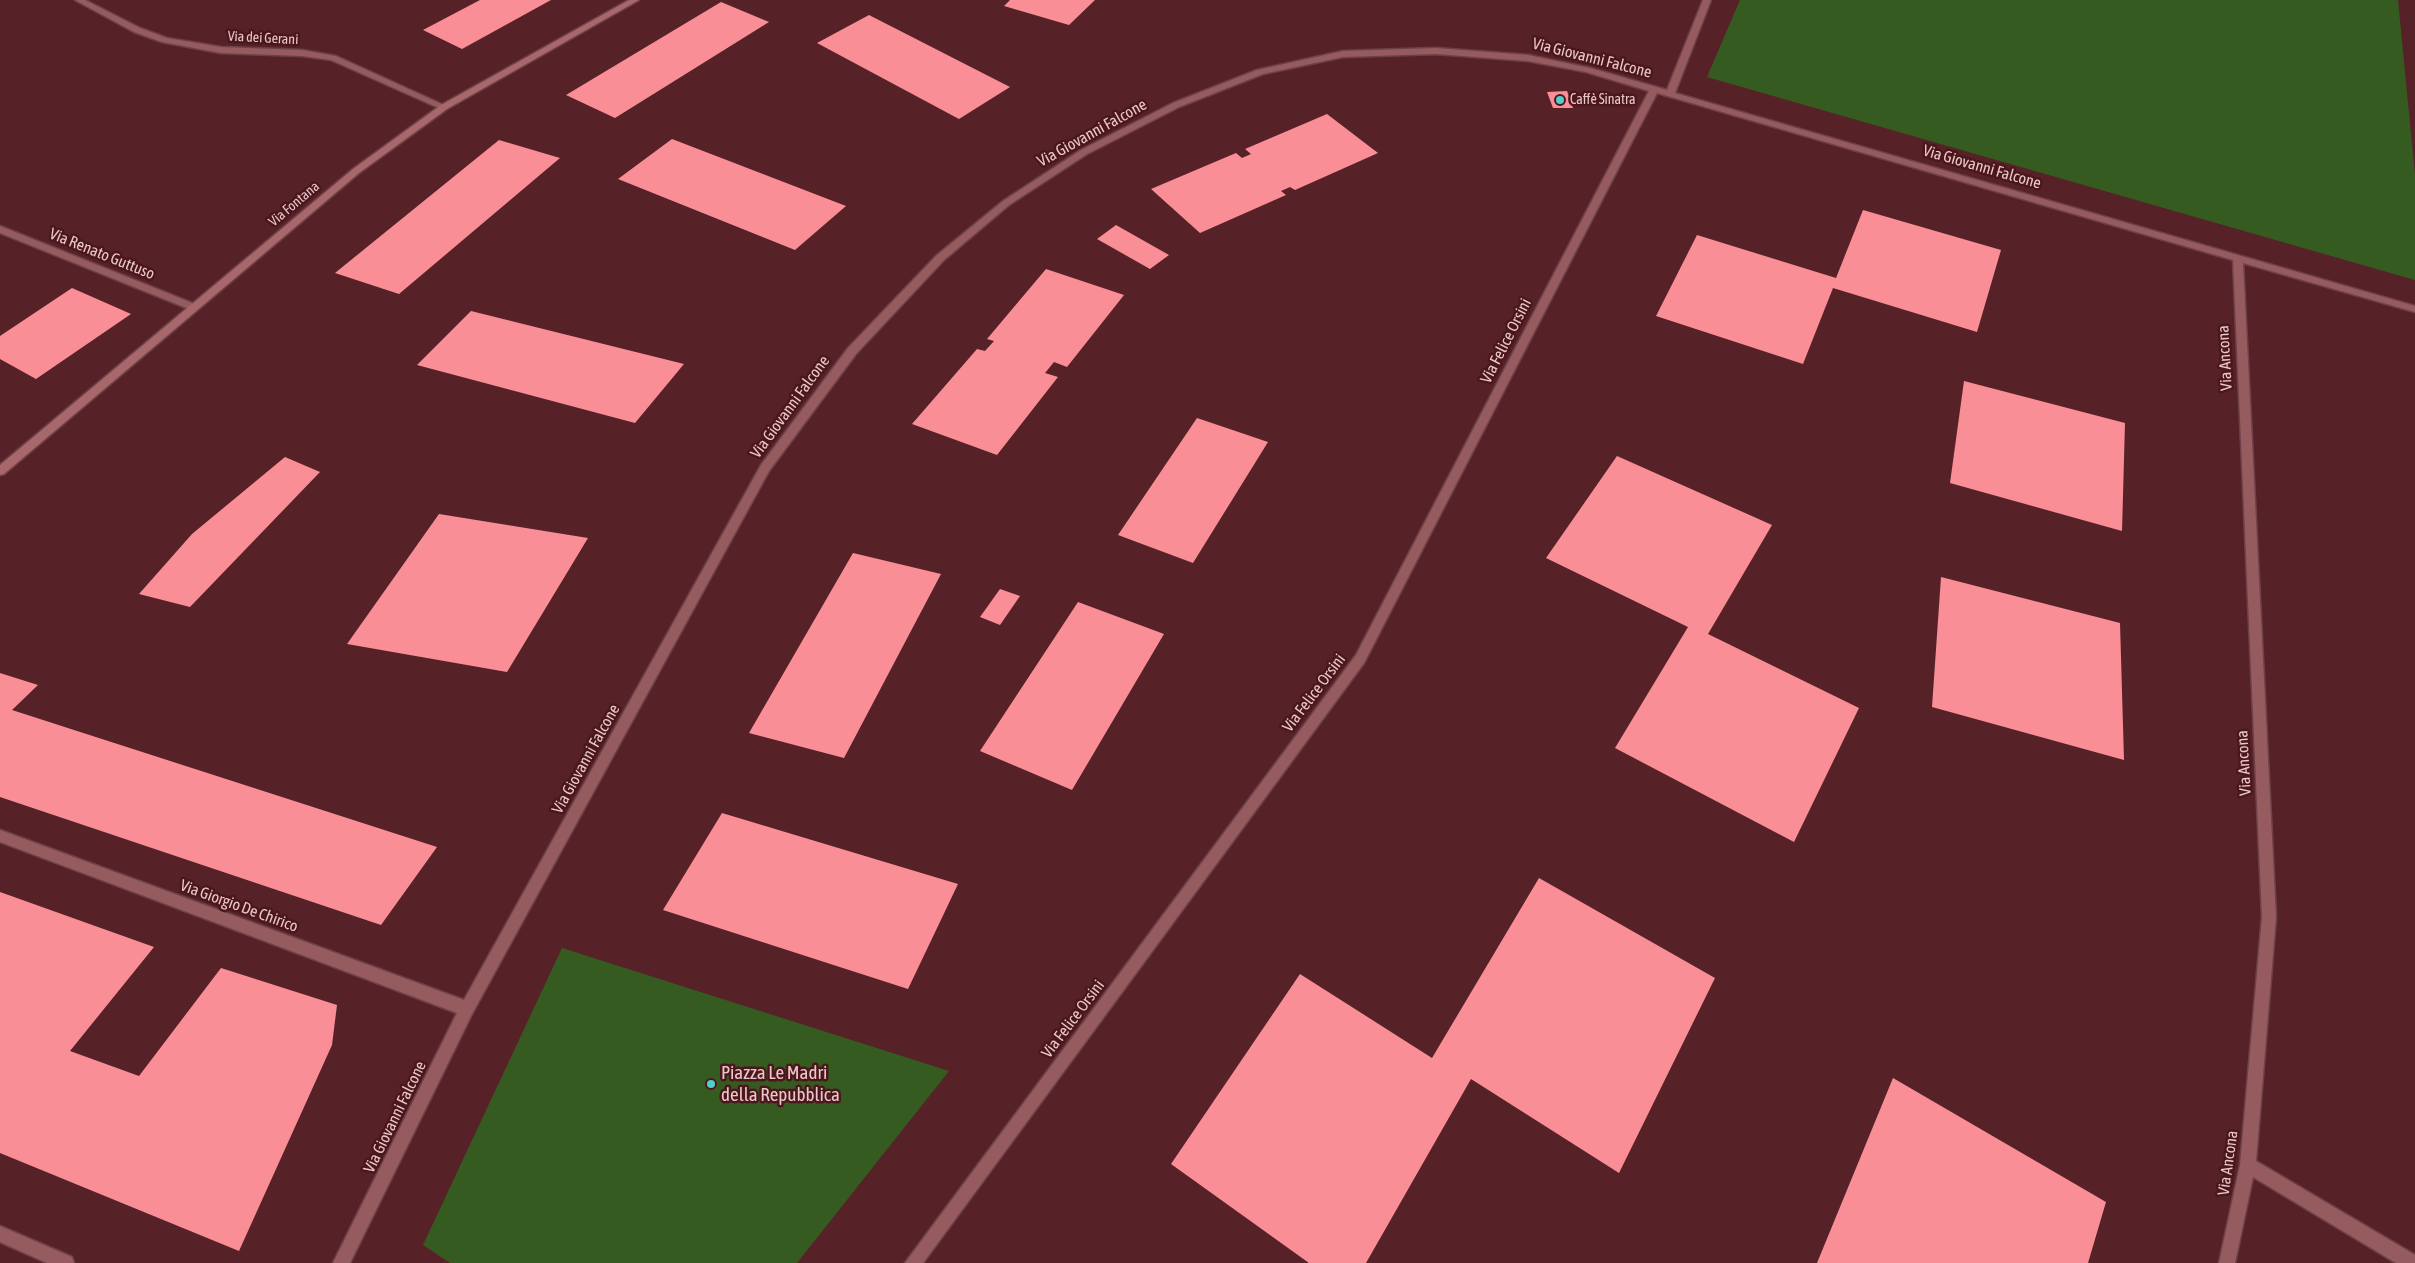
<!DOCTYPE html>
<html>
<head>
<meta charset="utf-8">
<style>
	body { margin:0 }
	canvas { display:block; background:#562227 }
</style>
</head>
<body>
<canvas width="2415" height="1263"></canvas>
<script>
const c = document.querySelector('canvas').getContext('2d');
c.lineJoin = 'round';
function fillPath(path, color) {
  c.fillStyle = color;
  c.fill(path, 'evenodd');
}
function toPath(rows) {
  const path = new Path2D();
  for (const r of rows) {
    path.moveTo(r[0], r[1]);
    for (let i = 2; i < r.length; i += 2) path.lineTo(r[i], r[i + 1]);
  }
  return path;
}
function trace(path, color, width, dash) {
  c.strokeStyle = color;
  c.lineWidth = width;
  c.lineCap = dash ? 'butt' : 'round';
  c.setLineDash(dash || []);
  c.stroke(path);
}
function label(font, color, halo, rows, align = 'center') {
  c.font = font + ' "Asap Condensed",sans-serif';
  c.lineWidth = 5;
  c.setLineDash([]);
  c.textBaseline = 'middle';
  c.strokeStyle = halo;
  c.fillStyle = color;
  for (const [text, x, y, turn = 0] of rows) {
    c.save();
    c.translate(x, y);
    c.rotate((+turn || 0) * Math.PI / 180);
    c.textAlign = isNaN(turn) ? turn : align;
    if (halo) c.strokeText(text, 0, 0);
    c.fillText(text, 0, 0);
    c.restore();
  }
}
fillPath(toPath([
	[1740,0,2398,0,2415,175,2415,280,1707,77],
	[562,948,949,1071,797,1263,450,1263,423,1245]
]), '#355b20');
fillPath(toPath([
	[480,0,551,0,462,49,423,30],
	[1010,0,1095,0,1069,25,1004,6],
	[721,2,769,22,615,118,566,95],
	[869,15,1010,87,959,119,817,43],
	[1567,91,1573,108,1553,108,1547,92],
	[1327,114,1378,153,1295,190,1290,187,1281,191,1286,195,1200,233,1151,189,1236,153,1242,158,1251,154,1245,149],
	[672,139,846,206,795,250,618,179],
	[499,140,560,158,399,294,335,273],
	[1863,210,2001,250,1977,332,1833,288,1803,364,1656,316,1697,235,1836,278],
	[1116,225,1169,255,1150,269,1097,239],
	[1046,269,1124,295,1067,367,1054,362,1045,373,1058,377,997,455,912,424,977,349,985,351,994,341,987,339],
	[72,288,131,314,36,379,0,359,0,336],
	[471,311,684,364,635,423,417,365],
	[1964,381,2125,423,2122,531,1950,483],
	[1197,418,1268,442,1193,563,1118,535],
	[1617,456,1772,525,1708,634,1859,708,1794,842,1615,748,1688,627,1546,558],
	[285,457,320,472,190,607,139,594,192,534],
	[439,514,588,538,507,672,347,644],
	[853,553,941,574,844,758,749,733],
	[1941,577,2120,623,2124,760,1932,707],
	[1000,589,1020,596,1000,625,980,617],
	[1078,602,1164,634,1072,790,980,751],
	[0,673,38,685,12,710,437,847,381,925,0,797],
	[722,813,958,884,908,989,663,910],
	[1539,878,1715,978,1619,1173,1471,1079,1366,1263,1309,1263,1171,1164,1300,974,1432,1058],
	[0,892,154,947,70,1051,139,1076,221,968,337,1005,332,1045,239,1251,0,1153],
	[1893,1078,2106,1202,2088,1263,1817,1263]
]), '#fa8e96');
const street = toPath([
	[75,0,85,0,140,28,167,38,221,47,302,50,336,56,448,107,441,109,331,60,302,56,221,53,162,42,134,32,75,0],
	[1703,0,1711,0,1675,93,2415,306,2415,312,2243,263,2276,917,2256,1161,2415,1255,2415,1263,2396,1263,2253,1177,2235,1263,2219,1263,2240,1165,2262,917,2233,260,1657,93,1364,663,923,1263,905,1263,1356,655,1649,91,1586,72,1528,61,1436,54,1343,57,1263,74,1179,107,1087,154,1009,205,944,260,856,354,769,471,472,1014,350,1263,333,1263,457,1013,0,842,0,830,464,1000,761,465,848,348,936,256,1003,201,1081,150,1173,103,1257,70,1343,51,1436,48,1528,55,1590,68,1667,90,1703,0],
	[0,226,197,305,198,307,197,309,189,309,0,233,0,226],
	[0,1226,72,1257,74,1263,47,1263,0,1242,0,1226]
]);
const secondary = toPath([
	[629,0,639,0,447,109,359,173,4,474,0,475,0,465,353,169,441,105,629,0]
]);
trace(street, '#6e4148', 3);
trace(secondary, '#6e4148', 3);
fillPath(street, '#965b5e');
fillPath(secondary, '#a8676a');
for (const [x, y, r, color] of [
	[1560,100,5,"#52cdce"],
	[711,1084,5,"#52cdce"]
]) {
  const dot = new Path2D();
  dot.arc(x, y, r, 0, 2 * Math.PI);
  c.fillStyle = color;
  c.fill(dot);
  trace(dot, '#4b171d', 2);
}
label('14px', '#eac8c9', '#4b171d', [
	["Via dei Gerani",263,38,3],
	["Via Fontana",294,204,-40]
]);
label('14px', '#eac8c9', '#4b171d', [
	["Caffè Sinatra",1570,100]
], 'left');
label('16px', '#eac8c9', '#4b171d', [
	["Via Giovanni Falcone",1592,58,14],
	["Via Giovanni Falcone",1092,133,-29],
	["Via Giovanni Falcone",1982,167,16],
	["Via Renato Guttuso",102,254,22],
	["Via Felice Orsini",1506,341,-63],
	["Via Ancona",2225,358,-93],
	["Via Giovanni Falcone",790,407,-54],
	["Via Felice Orsini",1314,693,-53],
	["Via Giovanni Falcone",586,759,-61],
	["Via Ancona",2244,763,-93],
	["Via Giorgio De Chirico",239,906,20],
	["Via Felice Orsini",1073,1019,-53],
	["Via Giovanni Falcone",395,1117,-64],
	["Via Ancona",2228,1163,-82]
]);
label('19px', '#eac8c9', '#4b171d', [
	["Piazza Le Madri",721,1073],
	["della Repubblica",721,1095]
], 'left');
</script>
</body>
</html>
